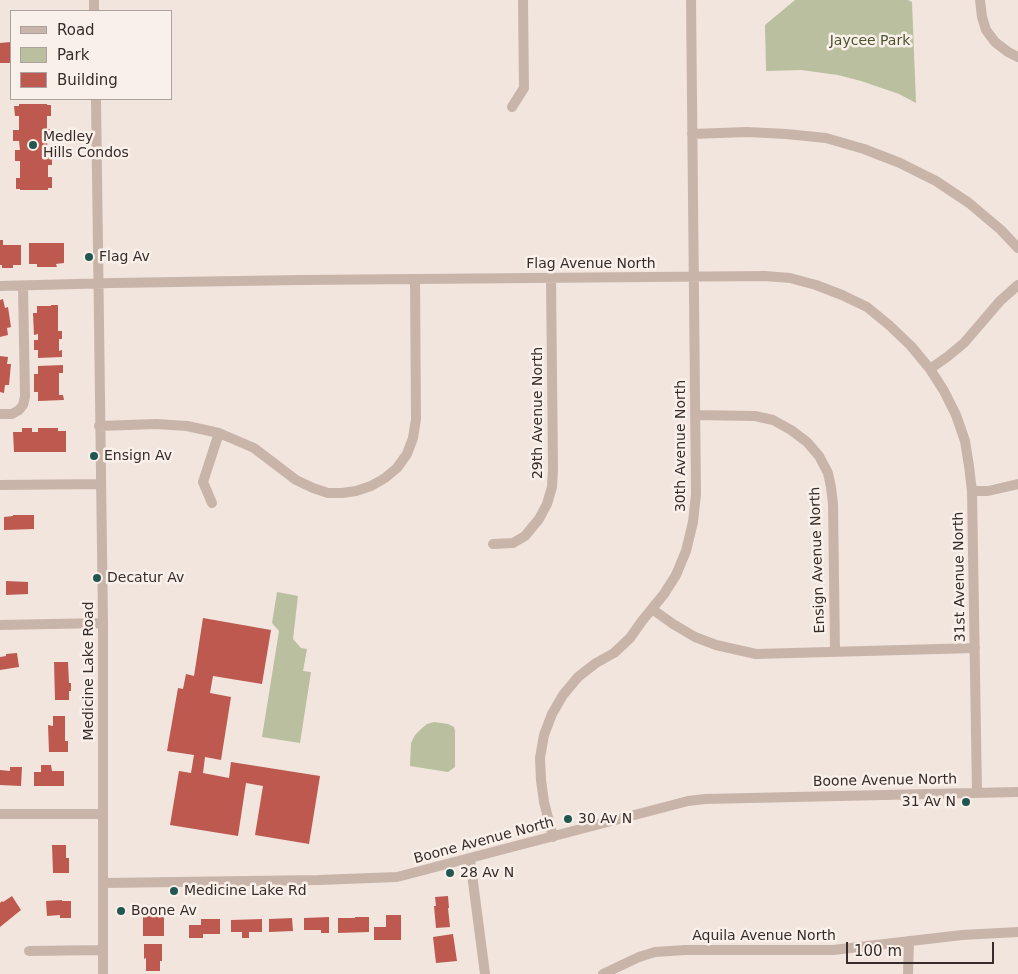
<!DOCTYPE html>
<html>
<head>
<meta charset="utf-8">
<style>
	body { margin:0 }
	#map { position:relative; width:1018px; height:974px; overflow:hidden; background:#f1e5de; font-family:"DejaVu Sans",sans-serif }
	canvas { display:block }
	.legend { position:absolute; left:10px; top:10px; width:162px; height:90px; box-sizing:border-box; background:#f9f0ea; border:1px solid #aba29d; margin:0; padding:6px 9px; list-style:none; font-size:15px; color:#372c29 }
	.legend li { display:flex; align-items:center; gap:10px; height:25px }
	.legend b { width:25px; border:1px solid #aba29d }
	.scale { position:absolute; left:846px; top:942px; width:148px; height:22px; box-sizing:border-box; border:2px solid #372c29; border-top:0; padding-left:6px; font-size:15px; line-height:18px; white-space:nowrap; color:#372c29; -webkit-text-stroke:4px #f9f0ea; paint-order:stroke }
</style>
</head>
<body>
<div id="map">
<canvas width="1018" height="974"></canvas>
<ul class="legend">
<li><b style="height:6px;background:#c9b4aa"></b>Road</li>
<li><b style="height:14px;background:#b9bf9f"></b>Park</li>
<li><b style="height:14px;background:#be594f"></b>Building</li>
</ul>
<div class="scale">100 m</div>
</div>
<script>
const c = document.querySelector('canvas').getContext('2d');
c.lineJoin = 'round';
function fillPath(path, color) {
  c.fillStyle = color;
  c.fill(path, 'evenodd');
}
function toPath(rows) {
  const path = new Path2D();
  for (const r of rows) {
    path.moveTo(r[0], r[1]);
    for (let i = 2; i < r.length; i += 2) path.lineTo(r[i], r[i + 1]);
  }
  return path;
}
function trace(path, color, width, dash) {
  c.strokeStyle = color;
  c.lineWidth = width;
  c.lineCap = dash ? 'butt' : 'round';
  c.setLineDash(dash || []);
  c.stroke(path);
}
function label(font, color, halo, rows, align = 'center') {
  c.font = font + ' "DejaVu Sans",sans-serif';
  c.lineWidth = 5;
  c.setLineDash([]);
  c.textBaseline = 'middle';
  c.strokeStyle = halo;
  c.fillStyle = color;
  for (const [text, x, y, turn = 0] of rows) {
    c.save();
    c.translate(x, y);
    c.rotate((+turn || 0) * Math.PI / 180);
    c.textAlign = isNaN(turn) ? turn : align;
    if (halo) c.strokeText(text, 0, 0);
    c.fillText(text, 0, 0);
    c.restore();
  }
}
fillPath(toPath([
	[795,0,908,0,912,2,916,103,899,94,861,81,838,75,801,70,766,71,765,25],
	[277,592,298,596,293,639,301,648,307,649,303,671,311,672,300,743,262,737,279,631,272,623],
	[434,722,448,724,454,727,455,731,455,767,448,772,410,766,411,743,415,735,421,729,427,724]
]), '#b9bf9f');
fillPath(toPath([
	[11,42,11,63,0,63,0,43],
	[19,104,47,104,47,105,51,105,51,116,47,116,47,129,51,129,52,140,47,140,48,154,52,154,52,165,48,165,48,177,52,177,52,188,48,188,48,190,20,190,20,189,16,189,16,178,20,178,20,161,15,161,15,150,20,150,19,141,13,141,13,130,19,130,19,116,15,116,14,106,19,106],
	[0,240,3,240,3,245,21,245,21,265,13,265,13,268,2,268,2,265,0,265],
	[29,243,64,243,64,263,56,264,57,267,37,267,37,264,29,264],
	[3,299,5,308,8,307,11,327,7,328,8,335,0,337,0,300],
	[51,305,58,305,58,331,62,331,62,339,59,339,59,351,62,350,62,357,38,358,38,350,34,350,34,340,38,340,38,334,34,335,33,313,37,313,37,306,51,306],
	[0,356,8,357,7,364,11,364,9,385,5,385,4,393,0,392],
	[63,365,63,373,59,373,59,395,63,395,64,400,38,401,38,392,34,392,34,374,38,374,38,366],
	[22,428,32,428,32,432,38,432,38,428,58,428,58,431,66,431,66,452,14,452,13,432,22,432],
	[13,515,34,515,34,529,4,530,4,517,13,516],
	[6,581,28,582,28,594,6,595],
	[203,618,271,630,262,684,213,676,210,693,231,697,221,760,205,757,203,773,229,778,231,762,320,776,309,844,255,835,263,786,246,783,238,836,170,825,179,771,191,773,194,755,167,751,178,688,183,689,186,674,194,676],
	[17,653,19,667,0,670,0,657,6,656,6,654],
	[54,662,68,662,69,683,71,683,71,691,69,691,69,700,55,700],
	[53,716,65,716,65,741,68,741,68,752,49,752,48,725,53,726],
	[41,765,51,765,52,771,64,771,64,786,34,786,34,772,41,772],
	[10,767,22,767,21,786,0,785,0,770,10,771],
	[52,845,66,845,66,858,69,858,69,873,53,873],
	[12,896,21,910,0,927,0,903,2,901,3,902],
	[448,896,449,908,448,908,450,927,436,928,434,906,436,906,435,897],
	[62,900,62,901,71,901,71,918,60,918,60,915,47,916,46,901],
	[143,914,164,914,164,936,143,936],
	[386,915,401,915,401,940,374,940,374,927,386,927],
	[329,917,329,933,321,933,321,930,304,930,304,918],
	[355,917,369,917,369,932,338,933,338,918,355,918],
	[292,918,293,931,269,932,269,919],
	[201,919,220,919,220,934,203,934,203,938,189,938,189,925,201,925],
	[262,919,262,932,249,932,249,938,242,938,242,932,231,932,231,920],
	[453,934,457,961,436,963,433,937],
	[144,944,162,944,162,961,160,961,160,971,146,971,146,958,144,959]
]), '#be594f');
trace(toPath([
	[94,0,94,11],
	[980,0,982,17,986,30,995,42,1008,52,1018,57],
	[96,99,103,623,103,974],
	[512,107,524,88,523,0],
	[692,134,747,132,786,134,826,138,864,149,900,163,936,181,969,203,1001,230,1018,248],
	[0,286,113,283,301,280,765,276,790,278,816,285,842,295,867,307,889,325,911,346,930,369,944,391,956,415,965,441,969,466,972,491,977,793],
	[930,369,947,357,964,343,1000,301,1018,285],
	[0,414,12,414,19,410,23,405,25,397,23,286],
	[695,415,755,416,773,420,791,430,807,442,819,456,828,473,831,487,833,504,835,652],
	[99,426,156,424,187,426,219,433,254,448,296,480,313,488,328,493,342,493,356,491,371,486,385,478,397,468,407,454,413,438,416,419,415,279],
	[0,485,101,484],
	[972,491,988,491,1018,484],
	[212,503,203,482,219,433],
	[493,544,513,543,525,536,539,519,547,504,552,487,553,469,551,278],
	[652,609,673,624,695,637,716,645,756,654,975,648],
	[0,625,103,623],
	[0,814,103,814],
	[553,837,544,802,541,780,540,758,544,735,552,714,563,695,578,677,596,663,614,653,630,638,642,621,664,594,676,575,686,551,693,522,696,494,691,0],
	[470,859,485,974],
	[104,883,319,880,397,877,688,801,705,799,1018,792],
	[29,951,103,950],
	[603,974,639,957,655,952,685,950,833,950,962,935,1018,932],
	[908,974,909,941]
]), '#c9b4aa', 10);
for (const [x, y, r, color] of [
	[33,145,5,"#215651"],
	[89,257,5,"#215651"],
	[94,456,5,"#215651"],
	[97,578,5,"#215651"],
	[966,802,5,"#215651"],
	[568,819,5,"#215651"],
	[450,873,5,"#215651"],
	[174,891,5,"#215651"],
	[121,911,5,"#215651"]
]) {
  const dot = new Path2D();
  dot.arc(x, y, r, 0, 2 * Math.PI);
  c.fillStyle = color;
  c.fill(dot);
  trace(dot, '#f9f0ea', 2);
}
label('14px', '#4b532f', '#f9f0ea', [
	["Jaycee Park",870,41]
]);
label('14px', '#372c29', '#f9f0ea', [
	["Medley",43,137],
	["Hills Condos",43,153],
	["Flag Av",99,257],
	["Ensign Av",104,456],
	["Decatur Av",107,578],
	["31 Av N",956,802,"right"],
	["30 Av N",578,819],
	["28 Av N",460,873],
	["Medicine Lake Rd",184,891],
	["Boone Av",131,911]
], 'left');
label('14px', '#372c29', '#f9f0ea', [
	["Flag Avenue North",591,264],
	["29th Avenue North",538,413,-90],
	["30th Avenue North",681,446,-90],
	["Ensign Avenue North",818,560,-92],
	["31st Avenue North",960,577,-91],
	["Medicine Lake Road",89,671,-90],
	["Boone Avenue North",885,781,-1],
	["Boone Avenue North",484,841,-15],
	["Aquila Avenue North",764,936]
]);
</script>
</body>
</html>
